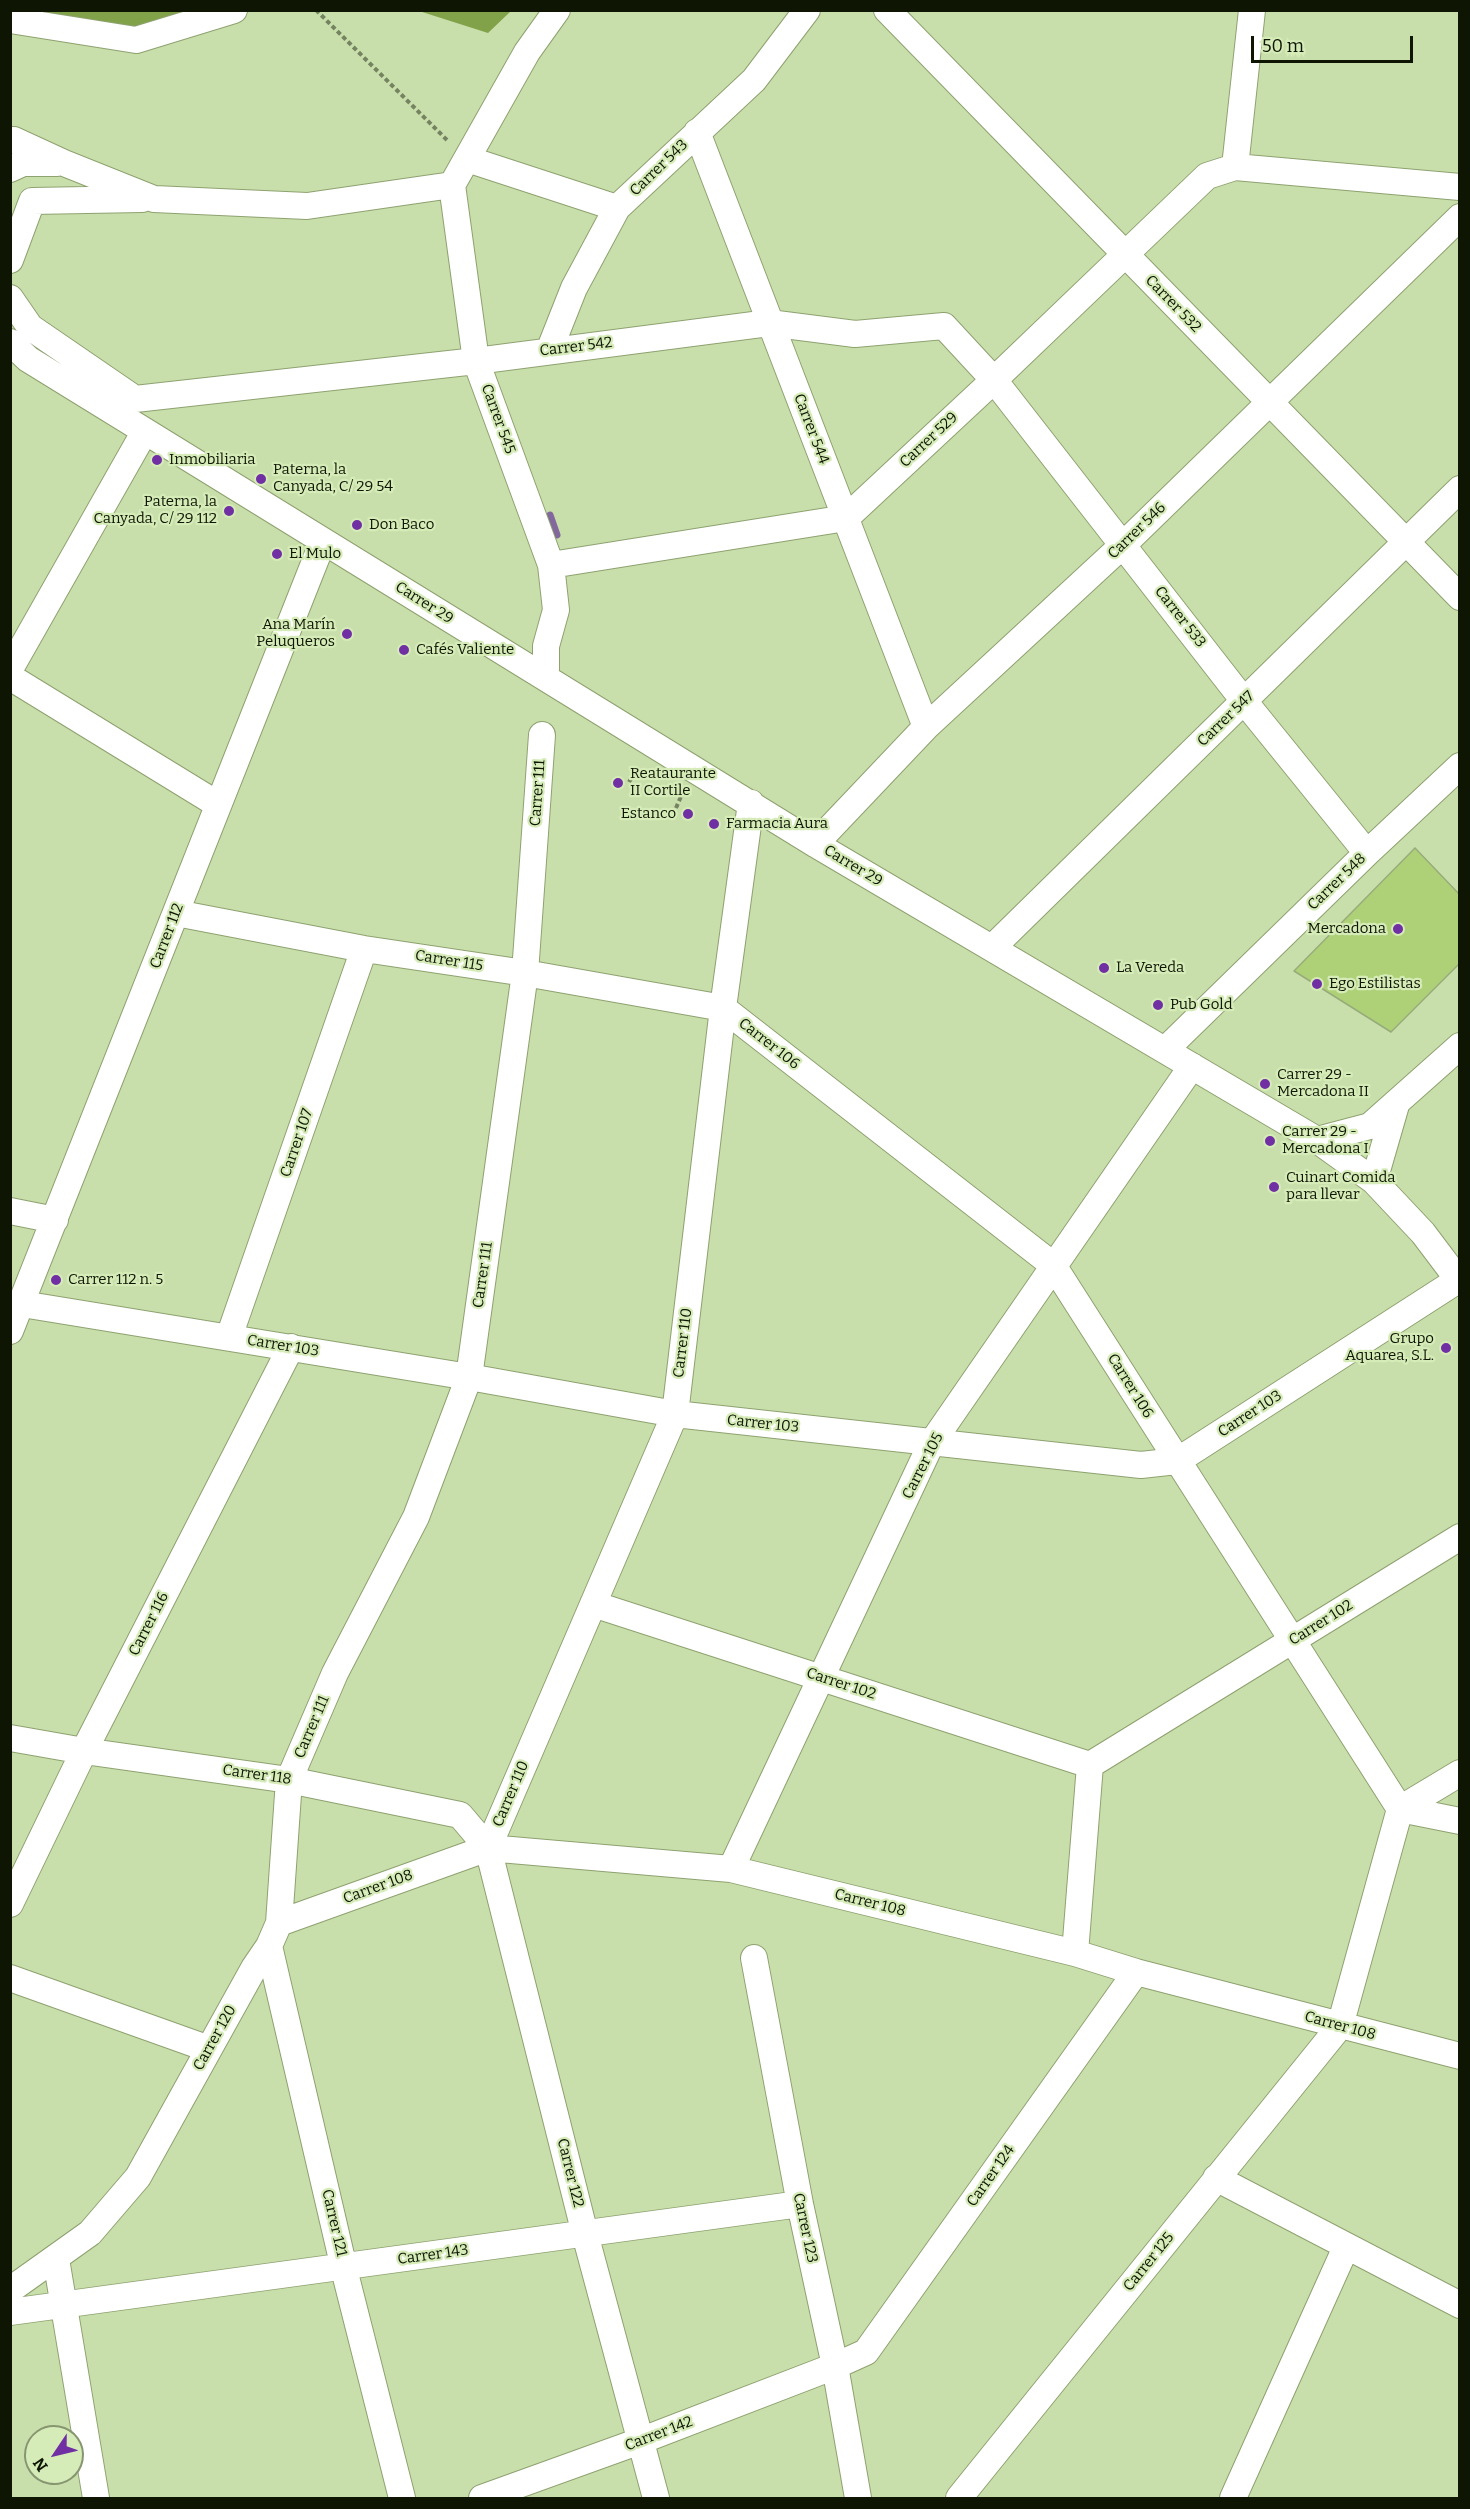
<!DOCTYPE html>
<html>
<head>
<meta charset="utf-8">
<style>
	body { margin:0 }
	#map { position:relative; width:1470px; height:2509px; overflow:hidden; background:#c9dfab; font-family:Bitter,serif }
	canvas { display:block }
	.frame { position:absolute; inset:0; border:12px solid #0e1503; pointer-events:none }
	.north { position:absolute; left:24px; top:2425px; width:60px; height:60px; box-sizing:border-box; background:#d6ecb8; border:2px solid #869670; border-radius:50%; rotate:235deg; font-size:16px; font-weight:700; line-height:24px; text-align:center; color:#0e1503 }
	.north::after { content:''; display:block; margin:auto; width:21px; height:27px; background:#712fa4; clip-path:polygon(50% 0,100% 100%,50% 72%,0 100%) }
	.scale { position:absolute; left:1251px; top:36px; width:162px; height:27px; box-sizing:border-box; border:3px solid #0e1503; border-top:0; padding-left:8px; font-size:18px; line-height:21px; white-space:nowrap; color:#0e1503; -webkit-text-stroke:4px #d6ecb8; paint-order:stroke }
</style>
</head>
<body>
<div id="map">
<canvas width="1470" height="2509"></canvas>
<div class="frame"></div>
<div class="north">N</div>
<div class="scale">50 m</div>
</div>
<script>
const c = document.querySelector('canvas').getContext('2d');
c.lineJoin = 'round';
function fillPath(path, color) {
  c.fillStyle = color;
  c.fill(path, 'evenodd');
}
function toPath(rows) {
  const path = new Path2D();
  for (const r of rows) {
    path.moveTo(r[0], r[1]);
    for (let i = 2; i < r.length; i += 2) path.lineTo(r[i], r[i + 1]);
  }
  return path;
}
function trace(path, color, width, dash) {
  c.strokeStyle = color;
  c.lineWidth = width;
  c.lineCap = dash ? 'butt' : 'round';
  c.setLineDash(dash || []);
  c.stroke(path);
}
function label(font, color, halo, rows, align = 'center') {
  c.font = font + ' Bitter,serif';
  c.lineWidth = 4.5;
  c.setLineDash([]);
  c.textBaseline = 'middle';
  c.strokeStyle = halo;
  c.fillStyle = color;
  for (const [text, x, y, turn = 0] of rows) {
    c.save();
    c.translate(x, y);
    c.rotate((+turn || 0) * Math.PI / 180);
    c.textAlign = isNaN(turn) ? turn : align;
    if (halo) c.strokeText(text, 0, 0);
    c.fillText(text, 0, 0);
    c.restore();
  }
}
fillPath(toPath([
	[10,11,196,11,125,29],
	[419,11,511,11,488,33]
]), '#81a249');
trace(toPath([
	[550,515,557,535]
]), '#82689c', 7);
const building = toPath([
	[1415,848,1460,895,1460,963,1391,1032,1294,971,1415,848]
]);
fillPath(building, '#aed177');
trace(building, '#97ac7a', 1.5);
const minor = toPath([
	[887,10,1460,597],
	[10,20,136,40,234,10],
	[697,132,926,727],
	[10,140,14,140,64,163,154,199,307,206,452,185],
	[467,159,617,208],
	[1235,167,1252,10],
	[10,169,23,163,57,163],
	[10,260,32,201,142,199],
	[10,298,30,327,135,399,476,361,769,323,855,334,944,326,994,380,1244,701,1367,853],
	[10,342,28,359,815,844,1317,1140,1374,1181,1423,1233,1460,1282],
	[549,351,574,288,617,208,754,80,807,10],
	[551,565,846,518,994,380,1207,176,1235,167,1460,187],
	[10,669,145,431],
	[10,677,217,804],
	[546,677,546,646,556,610,551,565,476,361,452,185,527,52,557,10],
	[815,844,926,727,1124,544,1460,217],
	[176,913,364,949,525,973,723,1008,1053,1265,1400,1809,1460,1821],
	[992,948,1460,489],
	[1165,1050,1367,853,1460,766],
	[1317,1140,1370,1126,1460,1046],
	[1374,1181,1396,1105],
	[10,1211,55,1220],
	[22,1304,469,1377,675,1414,1141,1465,1177,1461,1458,1280],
	[10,1331,323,541],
	[229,1337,364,949],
	[593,1604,1090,1765],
	[10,1738,84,1751,289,1780,460,1815,488,1848,585,2234,656,2498],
	[488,1848,675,1414,723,1008,751,803],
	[731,1869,931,1444,1192,1066],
	[10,1904,84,1751,291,1347],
	[279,1923,488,1848,731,1869,1075,1953,1136,1972,1460,2056],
	[269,1946,347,2281,402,2498],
	[1075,1953,1090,1765,1460,1537],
	[754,1958,800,2204,835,2366,858,2498],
	[10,1978,209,2049],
	[1216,2178,1460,2305],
	[56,2259,96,2498],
	[10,2290,90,2233,138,2177,254,1968,269,1946,279,1923,289,1780,335,1673,416,1517,469,1377,525,973,542,735],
	[10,2312,800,2204],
	[482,2498,640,2441,835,2366,866,2352,1136,1972],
	[959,2498,1340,2026,1400,1809,1460,1773],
	[1233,2498,1346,2247]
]);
trace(minor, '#8ea270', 28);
trace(toPath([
	[316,10,449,142],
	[629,782,638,767],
	[676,808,682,794]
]), '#758460', 4, [4.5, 3]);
trace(minor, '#fff', 26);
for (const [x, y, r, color] of [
	[157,460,6,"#712fa4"],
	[261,479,6,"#712fa4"],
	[229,511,6,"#712fa4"],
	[357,525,6,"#712fa4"],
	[277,554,6,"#712fa4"],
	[347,634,6,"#712fa4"],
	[404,650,6,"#712fa4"],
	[618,783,6,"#712fa4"],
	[688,814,6,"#712fa4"],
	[714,824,6,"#712fa4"],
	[1398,929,6,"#712fa4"],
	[1104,968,6,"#712fa4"],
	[1317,984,6,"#712fa4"],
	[1158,1005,6,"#712fa4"],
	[1265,1084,6,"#712fa4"],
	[1270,1141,6,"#712fa4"],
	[1274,1187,6,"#712fa4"],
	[56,1280,6,"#712fa4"],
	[1446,1348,6,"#712fa4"]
]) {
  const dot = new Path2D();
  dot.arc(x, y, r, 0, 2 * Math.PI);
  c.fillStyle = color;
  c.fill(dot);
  trace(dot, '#d6ecb8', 2);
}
label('15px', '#0e1503', '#d6ecb8', [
	["Carrer 543",659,168,-44],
	["Carrer 532",1173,304,46],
	["Carrer 542",576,347,-7],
	["Carrer 545",498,419,70],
	["Carrer 544",811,429,69],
	["Carrer 529",929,440,-43],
	["Carrer 546",1137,531,-44],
	["Carrer 29",424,603,32],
	["Carrer 533",1180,617,52],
	["Carrer 547",1226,719,-44],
	["Carrer 111",538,793,-86],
	["Carrer 29",853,866,31],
	["Carrer 548",1337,882,-44],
	["Carrer 112",167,936,-69],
	["Carrer 115",449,961,9],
	["Carrer 106",769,1044,38],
	["Carrer 107",297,1143,-71],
	["Carrer 111",483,1275,-82],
	["Carrer 110",683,1343,-83],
	["Carrer 103",283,1346,9],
	["Carrer 106",1130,1386,58],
	["Carrer 103",1250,1414,-33],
	["Carrer 103",763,1424,6],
	["Carrer 105",923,1466,-63],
	["Carrer 102",1321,1623,-32],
	["Carrer 116",149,1624,-63],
	["Carrer 102",841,1684,18],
	["Carrer 111",312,1727,-67],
	["Carrer 118",257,1775,8],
	["Carrer 110",511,1794,-67],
	["Carrer 108",378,1887,-20],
	["Carrer 108",870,1903,14],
	["Carrer 108",1340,2026,15],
	["Carrer 120",215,2038,-61],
	["Carrer 122",570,2173,76],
	["Carrer 124",991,2176,-55],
	["Carrer 121",334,2223,77],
	["Carrer 123",805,2228,78],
	["Carrer 143",433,2255,-8],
	["Carrer 125",1149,2262,-51],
	["Carrer 142",659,2434,-21]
]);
label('15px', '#0e1503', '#d6ecb8', [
	["Inmobiliaria",169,460],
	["Paterna, la",273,470],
	["Canyada, C/ 29 54",273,487],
	["Paterna, la",217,502,"right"],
	["Canyada, C/ 29 112",217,519,"right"],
	["Don Baco",369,525],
	["El Mulo",289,554],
	["Ana Marín",335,625,"right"],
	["Peluqueros",335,642,"right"],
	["Cafés Valiente",416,650],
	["Reataurante",630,774],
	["II Cortile",630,791],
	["Estanco",676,814,"right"],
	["Farmacia Aura",726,824],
	["Mercadona",1386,929,"right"],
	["La Vereda",1116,968],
	["Ego Estilistas",1329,984],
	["Pub Gold",1170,1005],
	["Carrer 29 -",1277,1075],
	["Mercadona II",1277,1092],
	["Carrer 29 -",1282,1132],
	["Mercadona I",1282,1149],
	["Cuinart Comida",1286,1178],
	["para llevar",1286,1195],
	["Carrer 112 n. 5",68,1280],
	["Grupo",1434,1339,"right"],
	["Aquarea, S.L.",1434,1356,"right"]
], 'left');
</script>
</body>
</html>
